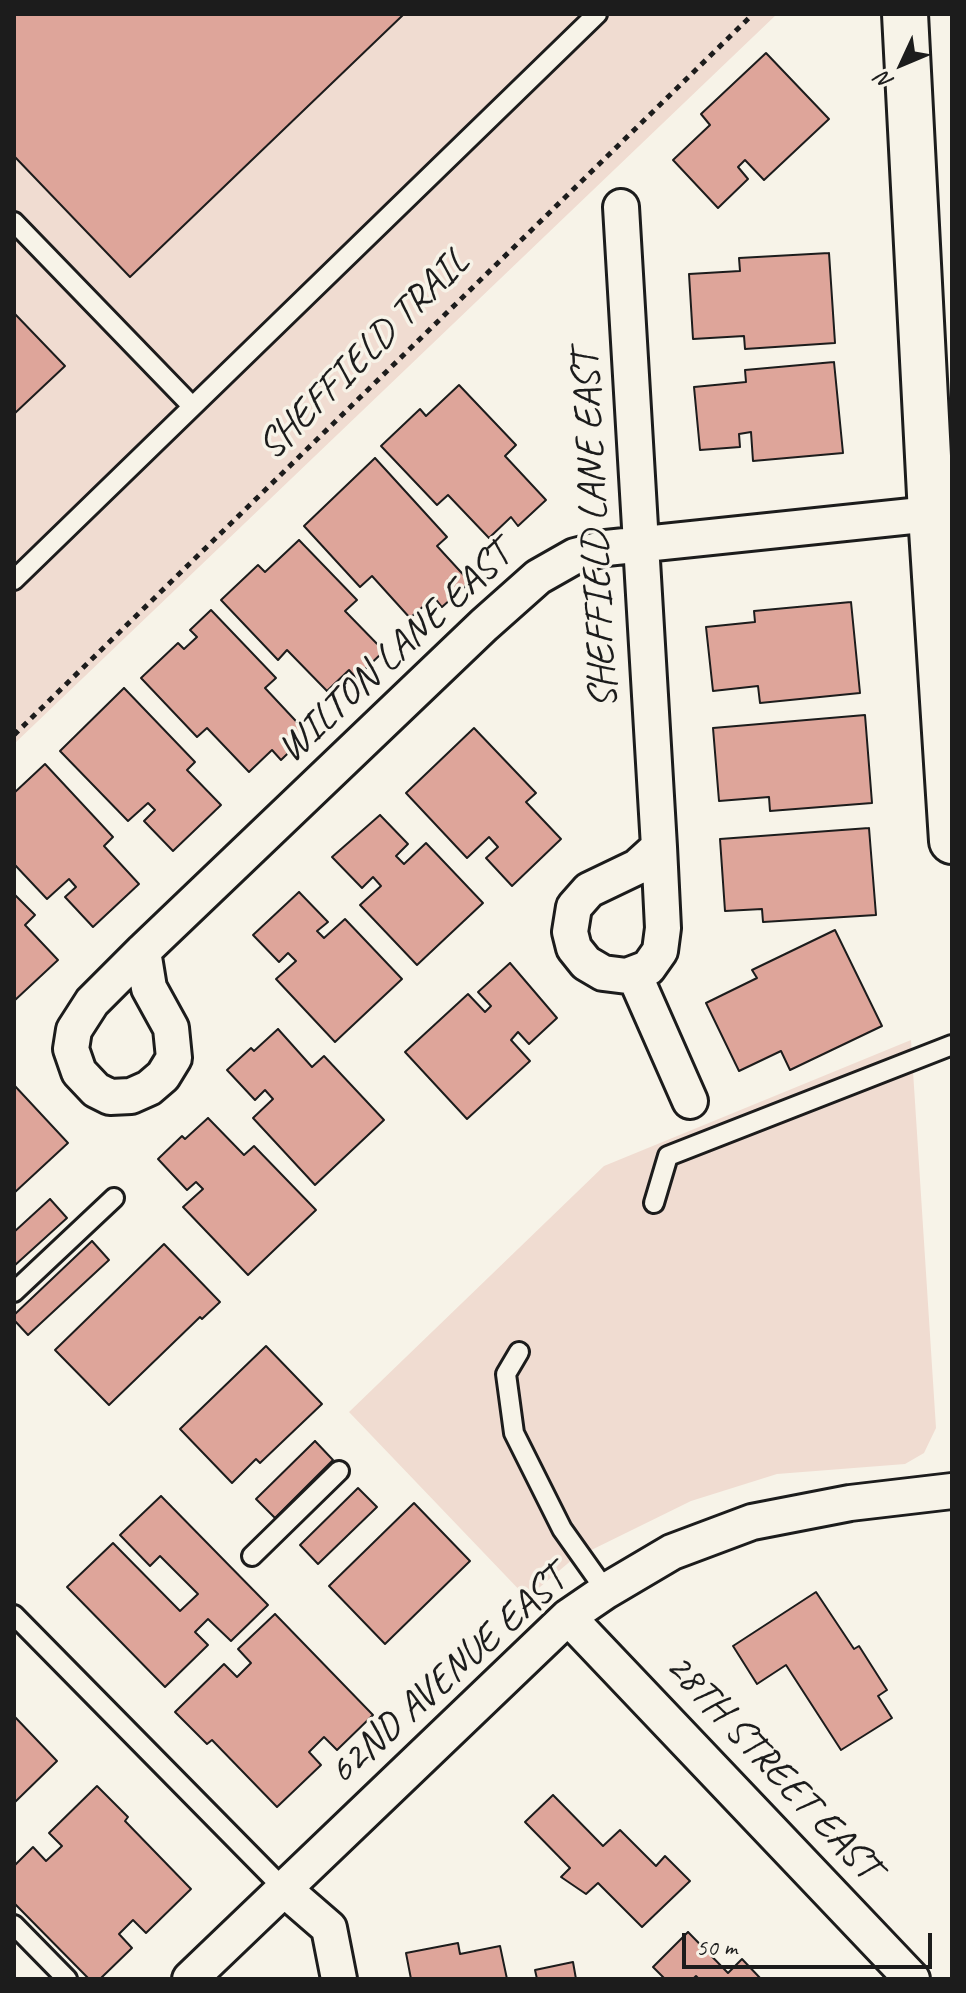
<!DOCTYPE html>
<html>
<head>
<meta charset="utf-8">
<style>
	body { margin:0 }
	#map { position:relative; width:966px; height:1993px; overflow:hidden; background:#f7f3e8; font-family:Caveat,sans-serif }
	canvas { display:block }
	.frame { position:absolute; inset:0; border:16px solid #1c1c1c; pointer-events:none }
	.north { position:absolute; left:862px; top:24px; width:80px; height:80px; -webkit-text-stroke:6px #f7f3e8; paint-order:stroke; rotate:226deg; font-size:22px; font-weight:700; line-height:32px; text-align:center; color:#1c1c1c }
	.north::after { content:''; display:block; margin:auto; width:28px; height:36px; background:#1c1c1c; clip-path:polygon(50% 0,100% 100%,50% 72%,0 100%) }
	.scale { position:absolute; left:682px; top:1933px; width:250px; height:36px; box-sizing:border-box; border:4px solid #1c1c1c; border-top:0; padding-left:10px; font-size:24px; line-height:28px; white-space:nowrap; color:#1c1c1c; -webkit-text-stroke:6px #f7f3e8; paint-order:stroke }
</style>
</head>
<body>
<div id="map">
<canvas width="966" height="1993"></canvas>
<div class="frame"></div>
<div class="north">N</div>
<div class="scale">50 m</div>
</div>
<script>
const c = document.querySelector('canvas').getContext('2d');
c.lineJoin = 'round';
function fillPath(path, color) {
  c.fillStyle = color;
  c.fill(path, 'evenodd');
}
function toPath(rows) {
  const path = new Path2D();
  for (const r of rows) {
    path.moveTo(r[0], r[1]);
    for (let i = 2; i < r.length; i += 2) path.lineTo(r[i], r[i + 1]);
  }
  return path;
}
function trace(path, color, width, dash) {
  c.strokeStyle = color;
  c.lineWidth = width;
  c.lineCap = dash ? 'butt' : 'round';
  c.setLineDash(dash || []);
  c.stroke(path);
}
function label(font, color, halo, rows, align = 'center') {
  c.font = font + ' Caveat,sans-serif';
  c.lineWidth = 7;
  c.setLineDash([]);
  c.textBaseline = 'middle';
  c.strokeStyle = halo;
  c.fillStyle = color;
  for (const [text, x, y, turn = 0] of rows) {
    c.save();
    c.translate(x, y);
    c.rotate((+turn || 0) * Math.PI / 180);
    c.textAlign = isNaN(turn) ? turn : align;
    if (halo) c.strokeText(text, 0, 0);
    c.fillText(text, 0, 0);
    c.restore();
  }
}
fillPath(toPath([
	[14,14,777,14,14,744],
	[911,1040,936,1428,924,1453,905,1464,777,1474,691,1501,573,1559,527,1598,349,1412,604,1166]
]), '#f0dcd1');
const building = toPath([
	[14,14,404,14,130,277,14,156,14,14],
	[766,53,829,119,764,180,745,160,738,167,748,179,718,208,673,160,710,125,701,114,766,53],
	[829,253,835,343,745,349,744,336,693,339,689,274,740,271,739,258,829,253],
	[14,313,65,366,14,414,14,313],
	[834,362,843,453,753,461,751,432,739,434,740,447,700,450,694,387,746,382,745,370,834,362],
	[459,385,516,445,505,456,546,500,518,526,511,517,489,538,448,495,437,505,381,446,420,409,426,416,459,385],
	[375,458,447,537,437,546,470,582,442,607,434,597,410,618,372,576,360,587,304,526,375,458],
	[299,540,357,600,345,611,384,651,356,678,349,670,327,691,287,650,278,660,221,600,258,565,265,572,299,540],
	[851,602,860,693,760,703,758,686,713,691,706,627,755,622,754,611,851,602],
	[211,610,276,678,265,688,308,734,281,760,272,750,249,772,207,728,197,737,141,678,178,643,184,649,197,637,190,630,211,610],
	[124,688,195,762,187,770,221,805,173,851,144,821,155,810,148,803,128,821,60,751,124,688],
	[865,715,872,803,770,811,769,797,719,801,713,728,865,715],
	[474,728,536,793,526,802,561,839,512,886,486,858,498,847,489,837,467,858,406,793,474,728],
	[45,764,113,837,104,846,139,884,93,927,65,897,76,887,69,879,47,899,14,864,14,793,45,764],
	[380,815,408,844,396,856,404,864,426,843,483,903,417,965,360,905,381,886,373,877,362,888,332,857,380,815],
	[869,828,876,915,763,922,762,909,725,911,720,839,869,828],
	[299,892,328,922,317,931,324,938,345,919,402,979,335,1042,276,979,296,961,288,953,279,962,253,935,299,892],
	[14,894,35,915,25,925,58,960,14,1001,14,894],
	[835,930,882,1026,790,1070,781,1051,739,1071,706,1003,757,978,752,970,835,930],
	[510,963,557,1018,529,1044,518,1032,511,1040,530,1061,467,1119,405,1052,468,994,485,1012,491,1006,478,992,510,963],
	[278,1029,312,1067,324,1056,384,1120,315,1185,253,1118,273,1099,265,1090,255,1100,227,1070,251,1048,254,1051,278,1029],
	[14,1085,68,1143,14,1193,14,1085],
	[208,1118,244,1155,254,1146,316,1210,248,1275,183,1207,203,1189,196,1182,187,1190,158,1159,182,1136,185,1139,208,1118],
	[50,1199,67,1218,14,1266,14,1232,50,1199],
	[92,1241,109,1260,28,1335,14,1320,14,1315,92,1241],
	[164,1244,220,1302,202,1319,200,1317,109,1405,55,1350,164,1244],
	[266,1346,322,1404,260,1463,256,1459,232,1483,180,1429,266,1346],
	[315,1441,333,1460,275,1518,256,1499,315,1441],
	[358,1488,377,1507,318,1564,300,1545,358,1488],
	[161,1496,268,1605,231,1641,208,1619,195,1632,208,1645,165,1687,67,1587,113,1543,180,1611,198,1594,160,1556,150,1566,120,1535,161,1496],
	[414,1503,470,1561,385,1644,329,1586,414,1503],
	[816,1592,854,1649,859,1646,887,1690,878,1696,892,1718,841,1750,786,1665,757,1684,733,1646,816,1592],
	[275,1614,373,1715,337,1750,324,1737,309,1752,321,1765,277,1807,212,1740,207,1744,175,1712,224,1664,237,1677,251,1663,238,1649,275,1614],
	[14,1716,57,1761,14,1803,14,1716],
	[97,1786,128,1817,125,1821,191,1889,146,1933,133,1920,119,1934,132,1948,100,1979,89,1979,14,1903,14,1866,33,1847,46,1861,62,1846,49,1833,97,1786],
	[553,1795,603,1846,620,1830,656,1866,665,1856,690,1881,642,1927,598,1883,586,1894,561,1877,570,1868,525,1822,553,1795],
	[688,1932,728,1973,742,1959,761,1979,699,1979,696,1976,693,1979,665,1979,653,1967,688,1932],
	[458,1943,460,1954,500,1946,507,1979,411,1979,406,1953,458,1943],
	[573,1962,576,1979,537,1979,535,1970,573,1962]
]);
fillPath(building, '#dea59a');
trace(building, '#1c1c1c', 2);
const lane = toPath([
	[14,222,192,406],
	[14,580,597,14],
	[654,1203,668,1156,952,1045],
	[14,1292,114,1198],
	[519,1352,506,1374,514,1433,562,1529,606,1591],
	[252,1556,339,1471],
	[14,1615,284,1889],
	[14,1925,67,1979]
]);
const street = toPath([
	[621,207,659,847,663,928,660,951,648,968,627,976,603,973,586,963,574,948,570,932,574,907,589,890,637,867,659,847],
	[143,951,149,988,171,1028,174,1058,163,1076,149,1088,131,1096,110,1097,96,1090,79,1072,71,1049,74,1030,92,1002,143,951,484,625,538,577,575,556,606,548,931,514,952,507],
	[634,974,690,1101],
	[568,1617,912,1979],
	[284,1889,329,1928,339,1979],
	[190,1979,568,1617,606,1591,672,1552,752,1522,850,1503,952,1491]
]);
const secondary = toPath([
	[905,14,931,514,952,841]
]);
trace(lane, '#1c1c1c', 24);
trace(street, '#1c1c1c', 40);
trace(secondary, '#1c1c1c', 50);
trace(toPath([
	[14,735,753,14]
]), '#1c1c1c', 5, [6, 6]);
trace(lane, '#f7f3e8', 18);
trace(street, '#f7f3e8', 34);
trace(secondary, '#f7f3e8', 44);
label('40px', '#1c1c1c', '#f7f3e8', [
	["SHEFFIELD TRAIL",364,355,-45],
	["SHEFFIELD LANE EAST",596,530,-93],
	["WILTON LANE EAST",395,653,-43],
	["62ND AVENUE EAST",448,1676,-42],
	["28TH STREET EAST",772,1767,47]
]);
</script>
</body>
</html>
